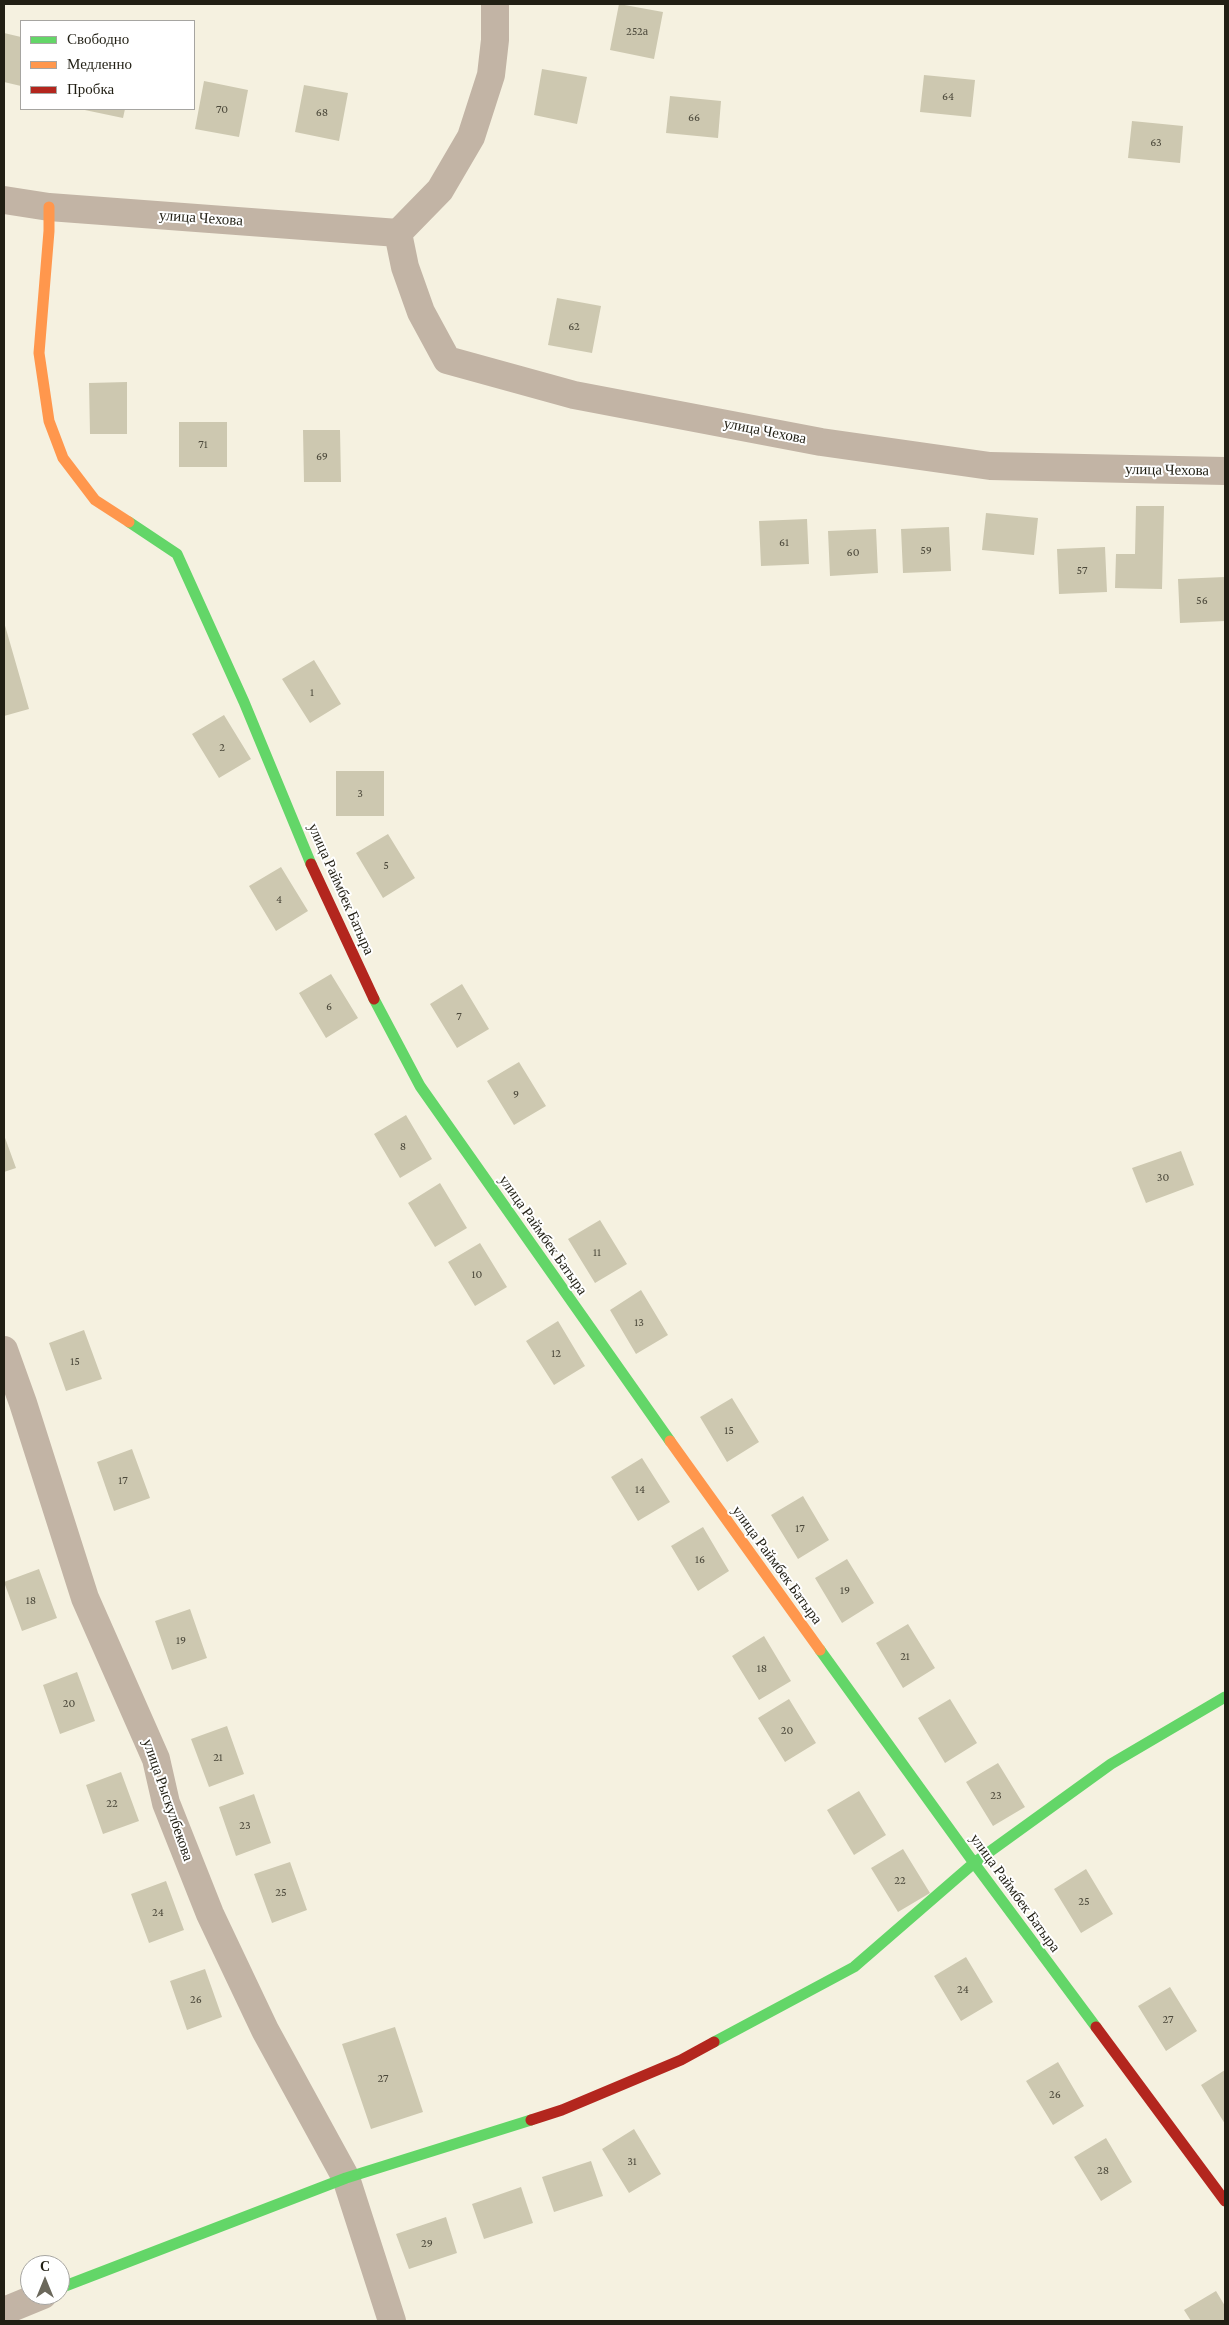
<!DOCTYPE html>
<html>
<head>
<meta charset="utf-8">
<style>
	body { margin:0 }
	#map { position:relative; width:1229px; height:2325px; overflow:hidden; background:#f5f1e0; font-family:"Crimson Pro",serif }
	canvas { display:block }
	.frame { position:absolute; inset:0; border:5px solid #211f14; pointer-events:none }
	.legend { position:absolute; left:20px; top:20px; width:175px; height:90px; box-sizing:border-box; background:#fff; border:1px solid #a6a5a1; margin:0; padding:6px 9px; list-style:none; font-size:15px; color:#211f14 }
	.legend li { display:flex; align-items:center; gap:10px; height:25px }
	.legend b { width:25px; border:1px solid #a6a5a1 }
	.north { position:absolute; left:20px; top:2255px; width:50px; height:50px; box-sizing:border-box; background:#fff; border:1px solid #a6a5a1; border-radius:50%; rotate:0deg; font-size:14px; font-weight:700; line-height:20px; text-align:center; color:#211f14 }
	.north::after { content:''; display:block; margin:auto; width:18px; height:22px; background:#6b685b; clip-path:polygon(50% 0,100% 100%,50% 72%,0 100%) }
</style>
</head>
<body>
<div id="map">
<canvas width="1229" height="2325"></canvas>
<div class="frame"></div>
<ul class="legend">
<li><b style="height:6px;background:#63d668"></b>Свободно</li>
<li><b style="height:6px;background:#ff974d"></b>Медленно</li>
<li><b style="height:6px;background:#b3261e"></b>Пробка</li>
</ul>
<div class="north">С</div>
</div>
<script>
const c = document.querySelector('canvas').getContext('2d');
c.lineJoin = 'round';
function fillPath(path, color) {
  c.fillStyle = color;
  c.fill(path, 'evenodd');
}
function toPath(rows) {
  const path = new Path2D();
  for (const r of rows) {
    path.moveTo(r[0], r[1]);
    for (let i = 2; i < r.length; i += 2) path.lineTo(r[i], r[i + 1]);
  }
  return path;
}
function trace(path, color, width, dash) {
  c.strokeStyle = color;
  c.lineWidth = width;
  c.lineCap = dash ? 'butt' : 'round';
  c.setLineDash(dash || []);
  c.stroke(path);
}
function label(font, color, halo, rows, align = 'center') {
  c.font = font + ' "Crimson Pro",serif';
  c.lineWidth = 4;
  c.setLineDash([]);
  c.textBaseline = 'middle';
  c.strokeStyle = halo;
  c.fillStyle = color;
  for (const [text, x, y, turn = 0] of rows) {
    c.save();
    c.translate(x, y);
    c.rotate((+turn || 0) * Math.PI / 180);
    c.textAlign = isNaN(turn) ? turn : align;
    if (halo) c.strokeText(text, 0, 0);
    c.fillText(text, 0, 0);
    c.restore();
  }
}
fillPath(toPath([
	[619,4,663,12,654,59,610,50],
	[4,33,21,37,21,86,4,82],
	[542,69,587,77,577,124,534,115],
	[924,75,975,80,971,117,920,112],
	[204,81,248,90,239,137,195,129],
	[304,85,348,93,339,141,295,132],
	[670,96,721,101,718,138,666,133],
	[80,109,125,109,123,118],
	[1132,121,1183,126,1180,163,1128,158],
	[557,298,601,306,592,353,548,345],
	[127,382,127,434,90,434,89,383],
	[179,422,227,422,227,467,179,467],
	[303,430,340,430,341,482,304,482],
	[1136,506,1164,506,1162,589,1115,588,1116,554,1135,554],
	[986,513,1038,518,1034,555,982,550],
	[807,519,809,564,761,566,759,521],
	[949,527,951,571,903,573,901,529],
	[876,529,878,573,830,576,828,531],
	[1105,547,1107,592,1059,594,1057,549],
	[1225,577,1225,621,1180,623,1178,579],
	[4,622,29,709,4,716],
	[314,660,341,704,310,723,282,679],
	[224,715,251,759,219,778,192,734],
	[336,771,384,771,384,816,336,816],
	[388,834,415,878,383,898,356,853],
	[281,867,308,911,276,931,249,886],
	[331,974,358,1018,326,1038,299,993],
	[462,984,489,1029,457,1048,430,1004],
	[519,1062,546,1106,514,1125,487,1081],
	[406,1115,432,1159,400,1178,374,1134],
	[4,1135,16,1168,4,1172],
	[1181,1151,1194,1185,1146,1203,1132,1168],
	[440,1183,467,1228,435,1247,408,1203],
	[600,1220,627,1264,595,1283,568,1239],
	[480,1243,507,1287,475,1306,448,1262],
	[641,1290,668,1335,636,1354,610,1310],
	[558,1321,585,1366,554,1385,526,1341],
	[84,1330,102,1379,66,1391,49,1343],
	[732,1398,759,1442,727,1462,700,1417],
	[132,1449,150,1498,114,1511,97,1462],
	[642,1458,670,1502,638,1521,611,1477],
	[803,1496,829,1540,798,1559,771,1515],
	[703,1527,729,1571,698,1591,671,1546],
	[847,1559,874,1603,842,1623,815,1578],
	[39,1569,57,1618,22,1631,4,1582],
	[190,1609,207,1658,172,1670,155,1621],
	[908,1624,935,1668,903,1688,876,1643],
	[764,1636,791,1681,759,1700,732,1656],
	[77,1672,95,1721,60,1734,43,1685],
	[789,1699,816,1743,785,1762,758,1718],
	[950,1699,977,1743,945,1763,918,1718],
	[227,1726,244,1774,209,1787,191,1739],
	[998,1763,1025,1807,993,1826,966,1782],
	[121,1772,139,1821,103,1834,86,1785],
	[859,1791,886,1835,854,1855,827,1810],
	[254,1794,271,1843,236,1856,219,1807],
	[903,1849,930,1893,898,1912,871,1868],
	[290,1862,307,1910,272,1923,254,1874],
	[1086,1869,1113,1914,1081,1933,1054,1889],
	[166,1881,184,1930,149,1943,131,1894],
	[966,1957,993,2002,961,2021,934,1976],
	[205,1969,222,2017,187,2030,170,1981],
	[1170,1987,1197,2031,1166,2051,1138,2006],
	[395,2027,423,2112,371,2129,342,2044],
	[1058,2062,1084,2106,1053,2125,1026,2081],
	[1225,2070,1225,2124,1201,2085],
	[634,2129,661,2174,629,2193,602,2149],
	[1106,2138,1132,2182,1101,2201,1074,2157],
	[591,2161,603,2196,554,2212,542,2177],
	[521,2187,533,2223,484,2239,472,2204],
	[446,2217,457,2253,409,2269,396,2234],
	[1216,2291,1225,2306,1225,2321,1191,2321,1184,2310]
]), '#cdc8b0');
trace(toPath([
	[495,4,495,40,491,75,471,137,440,190,398,233,405,267,421,312,447,360,574,395,821,442,990,466,1225,471],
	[4,200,49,207,398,233],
	[4,1350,23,1403,85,1598,156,1759,166,1803,210,1914,265,2030,346,2178,392,2321],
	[4,2311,43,2295]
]), '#c2b4a5', 28);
trace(toPath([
	[129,522,177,554,244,702,311,864],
	[374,999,420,1086,670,1441],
	[820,1650,974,1863,1096,2027],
	[714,2042,854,1967,974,1863,1111,1764,1225,1697],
	[60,2288,346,2178,531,2120]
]), '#63d668', 11);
trace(toPath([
	[49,207,49,231,39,353,49,421,63,458,95,500,129,522],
	[670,1441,820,1650]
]), '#ff974d', 11);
trace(toPath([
	[311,864,374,999],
	[1096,2027,1225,2201],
	[531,2120,562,2110,681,2060,714,2042]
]), '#b3261e', 11);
label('12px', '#4c493b', null, [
	["252а",637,31],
	["64",948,96],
	["70",222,109],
	["68",322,112],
	["66",694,117],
	["63",1156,142],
	["62",574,326],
	["71",203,444],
	["69",322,456],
	["61",784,542],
	["59",926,550],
	["60",853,552],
	["57",1082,570],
	["56",1202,600],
	["1",312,692],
	["2",222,747],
	["3",360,793],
	["5",386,865],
	["4",279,899],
	["6",329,1006],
	["7",459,1016],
	["9",516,1094],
	["8",403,1146],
	["30",1163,1177],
	["11",597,1252],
	["10",477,1274],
	["13",639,1322],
	["12",556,1353],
	["15",75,1361],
	["15",729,1430],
	["17",123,1480],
	["14",640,1489],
	["17",800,1528],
	["16",700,1559],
	["19",845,1590],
	["18",31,1600],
	["19",181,1640],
	["21",905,1656],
	["18",762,1668],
	["20",69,1703],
	["20",787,1730],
	["21",218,1757],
	["23",996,1795],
	["22",112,1803],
	["23",245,1825],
	["22",900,1880],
	["25",281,1892],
	["25",1084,1901],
	["24",158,1912],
	["24",963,1989],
	["26",196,1999],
	["27",1168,2019],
	["27",383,2078],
	["26",1055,2094],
	["31",632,2161],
	["28",1103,2170],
	["29",427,2243]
]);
label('15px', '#211f14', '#fff', [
	["улица Чехова",201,218,4],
	["улица Чехова",765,431,11],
	["улица Чехова",1167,470,1],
	["улица Раймбек Батыра",341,889,66],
	["улица Раймбек Батыра",543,1235,55],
	["улица Раймбек Батыра",777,1565,54],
	["улица Рыскулбекова",168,1800,71],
	["улица Раймбек Батыра",1015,1893,54]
]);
</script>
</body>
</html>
